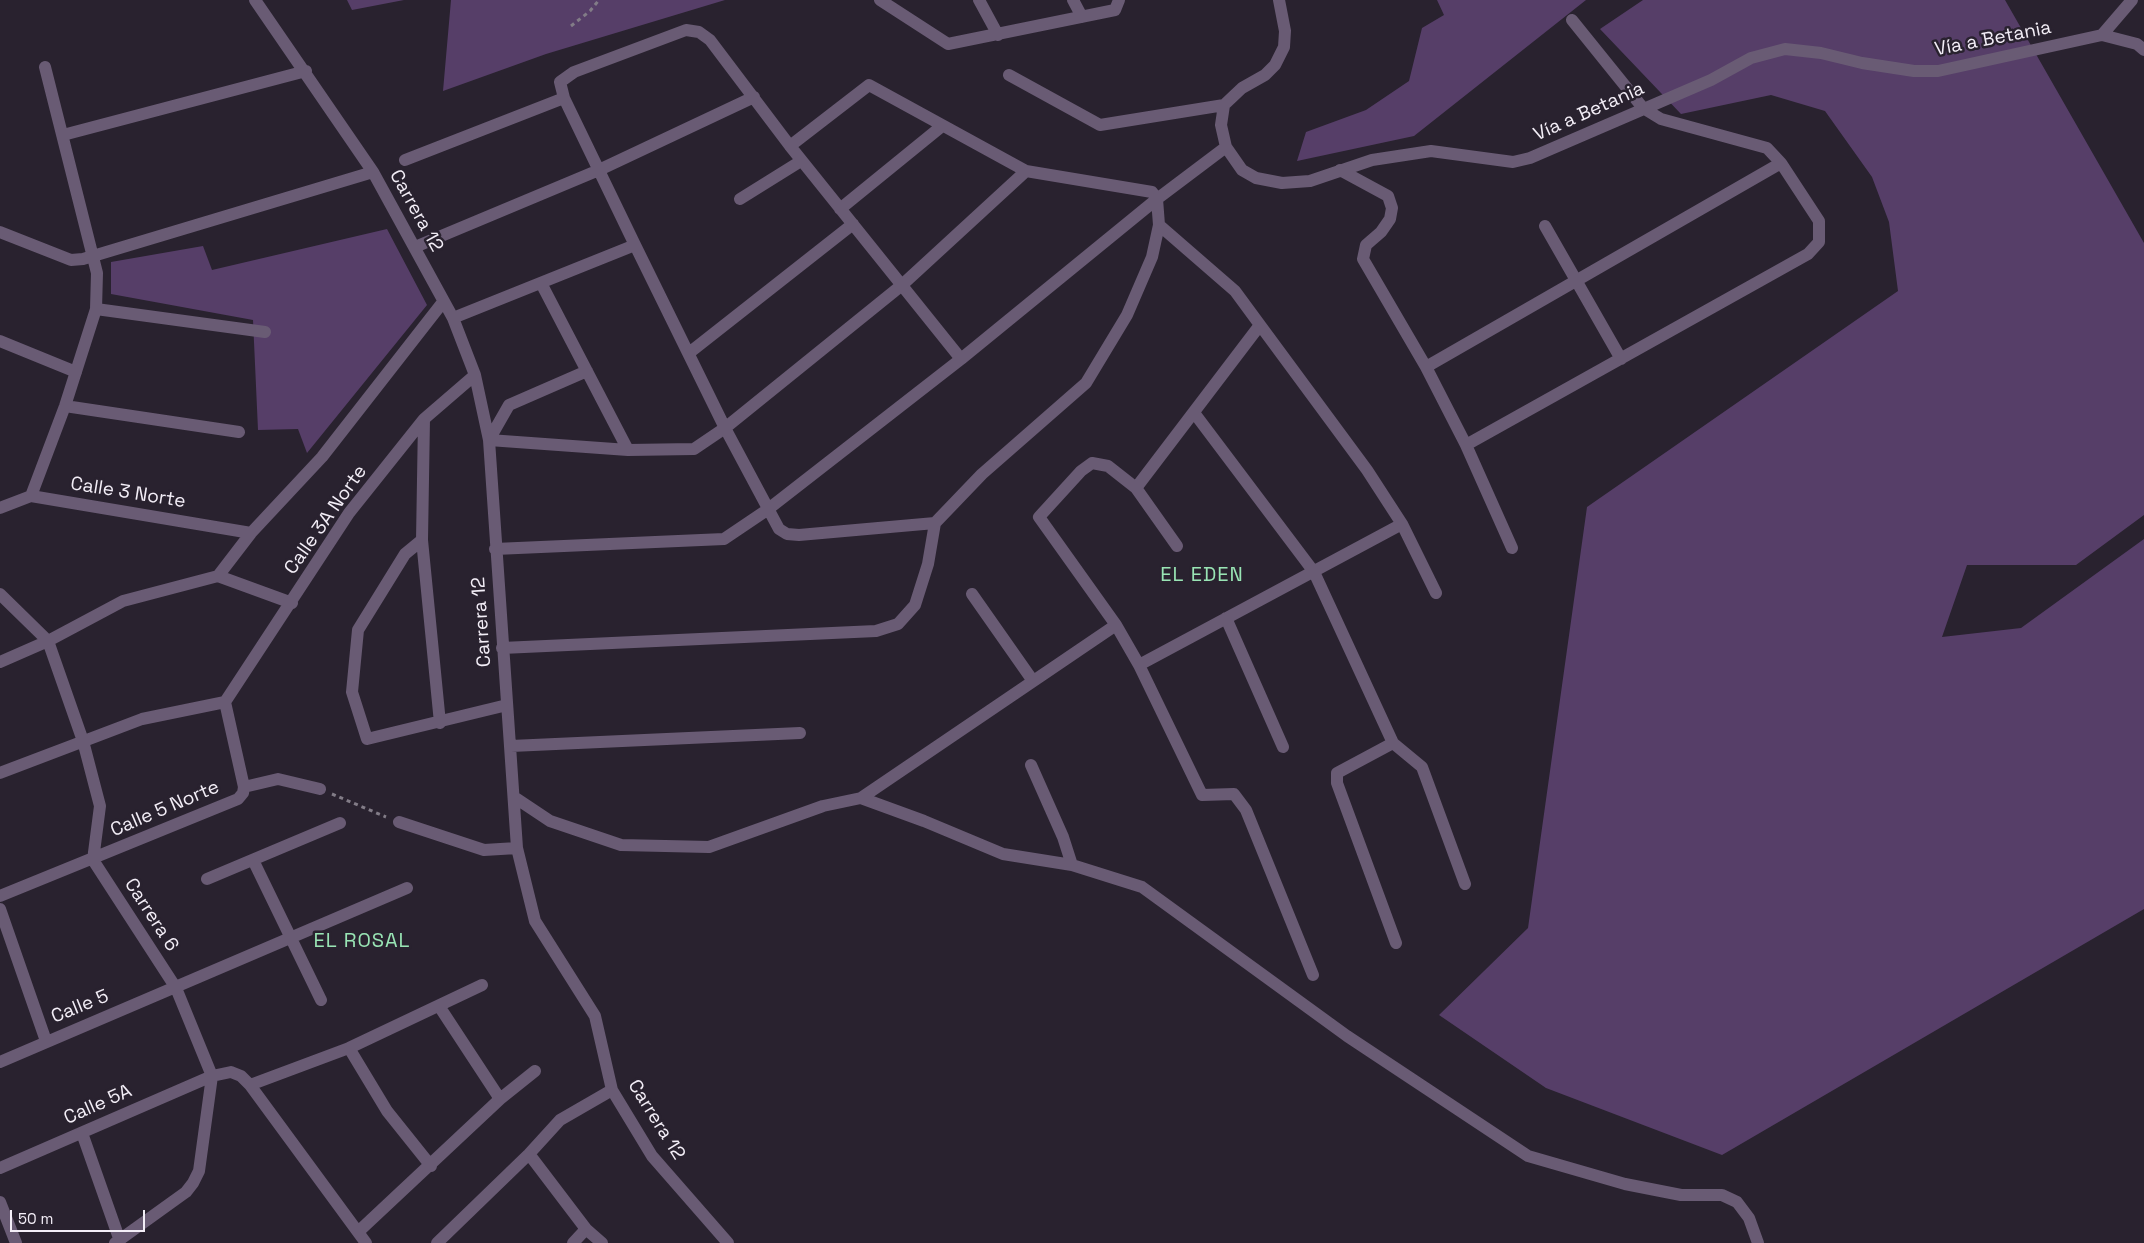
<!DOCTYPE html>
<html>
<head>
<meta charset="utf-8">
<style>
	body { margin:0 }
	#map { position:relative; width:2144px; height:1243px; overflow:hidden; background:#29222f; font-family:"Space Grotesk",sans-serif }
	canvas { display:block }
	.scale { position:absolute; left:10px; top:1210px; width:135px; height:22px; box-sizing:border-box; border:2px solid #f3eef7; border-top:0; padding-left:6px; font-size:15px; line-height:18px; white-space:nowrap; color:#f3eef7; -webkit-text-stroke:4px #29222f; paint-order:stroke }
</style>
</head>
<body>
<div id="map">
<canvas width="2144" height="1243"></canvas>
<div class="scale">50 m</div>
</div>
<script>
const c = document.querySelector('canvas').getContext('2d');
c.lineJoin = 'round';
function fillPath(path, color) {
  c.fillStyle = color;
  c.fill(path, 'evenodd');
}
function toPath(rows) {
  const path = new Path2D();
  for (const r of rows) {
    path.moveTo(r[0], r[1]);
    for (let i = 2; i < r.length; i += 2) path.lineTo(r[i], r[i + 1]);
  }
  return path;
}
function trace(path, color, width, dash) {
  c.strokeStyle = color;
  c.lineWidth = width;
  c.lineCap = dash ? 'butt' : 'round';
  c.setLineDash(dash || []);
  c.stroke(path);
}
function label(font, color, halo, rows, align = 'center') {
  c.font = font + ' "Space Grotesk",sans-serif';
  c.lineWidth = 5;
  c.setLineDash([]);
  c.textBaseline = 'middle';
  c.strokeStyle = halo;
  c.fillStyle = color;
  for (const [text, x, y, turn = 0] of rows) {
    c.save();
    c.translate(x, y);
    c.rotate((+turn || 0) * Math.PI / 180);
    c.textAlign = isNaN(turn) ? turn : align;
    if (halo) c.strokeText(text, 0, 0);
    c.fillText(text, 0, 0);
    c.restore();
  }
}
fillPath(toPath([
	[347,0,404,0,352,10],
	[451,0,725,0,546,54,443,91],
	[1437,0,1586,0,1414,136,1297,161,1306,132,1366,110,1409,81,1422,28,1444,15],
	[1643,0,2005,0,2144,243,2144,515,2076,565,1967,565,1942,637,2021,628,2144,539,2144,909,1722,1155,1546,1088,1439,1015,1528,928,1587,507,1898,291,1889,222,1872,177,1825,111,1771,95,1681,114,1600,29],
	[387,229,427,305,307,453,298,429,258,430,253,320,111,294,111,262,203,246,212,270]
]), '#563e68');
trace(toPath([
	[571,26,590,11,599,0],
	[332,794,386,817]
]), '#827c87', 3, [4, 4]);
trace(toPath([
	[255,0,373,172,453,318,475,375,489,440,517,848,535,921,595,1016,612,1090,652,1156,728,1243],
	[880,0,948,44,1115,10,1119,0],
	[979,0,998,35],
	[1073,0,1082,17],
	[1279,0,1285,31,1284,47,1275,65,1265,75,1242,88,1224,105,1221,125,1226,147,1242,170,1256,178,1282,183,1310,181,1372,160,1431,151,1513,162,1530,158,1711,80,1751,58,1785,49,1821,53,1862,63,1914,71,1938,71,2102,35,2137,44,2144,50],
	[2102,35,2132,0],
	[1009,75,1100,125,1224,105],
	[63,135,306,71],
	[405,160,564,98],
	[1340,170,1388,196,1392,208,1390,219,1381,232,1366,245,1363,259,1426,367,1466,445,1512,548],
	[740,199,801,161],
	[840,209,942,126],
	[1159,225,1235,291,1260,325,1367,470,1402,524,1436,593],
	[1545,226,1621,359],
	[0,232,71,260,83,259,373,172],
	[415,247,599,170,754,97],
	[541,283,628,450],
	[96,309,265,332],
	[453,318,635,245],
	[0,341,76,372],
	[689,353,853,224],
	[1426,367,1781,163],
	[587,371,509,405,489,440,628,450,694,449,725,428,902,285,1026,171],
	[65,406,239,432],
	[1195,414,1314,572,1393,743,1422,767,1465,884],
	[424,419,422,540,440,723],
	[1466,445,1808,254,1819,242,1819,221,1781,163,1767,148,1661,119,1643,108,1572,20],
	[1136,488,1260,325],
	[31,496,65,406,96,309,97,273,45,67],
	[0,508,31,496,251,533],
	[935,523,799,535,787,534,779,529,725,428,635,245,564,98,560,82,574,72,686,30,699,32,710,40,790,146,961,359],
	[422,540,405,554,358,630,352,692,367,739,507,705],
	[1177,546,1136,488,1108,466,1092,463,1081,471,1039,517,1116,625,1139,665,1202,795,1234,794,1246,810,1313,975],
	[495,549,724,539,767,510,961,359,1157,199,1226,147],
	[218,576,251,533,322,457,443,302],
	[0,594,48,641,83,741,100,806,93,860,176,988,212,1076,199,1171,193,1183,186,1192,115,1243],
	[972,594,1033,681],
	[1226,618,1283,747],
	[502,648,876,631,898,624,915,605,928,564,935,523,982,474,1086,383,1127,315,1152,257,1159,225,1157,199,1152,192,1026,171,869,85,790,146],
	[0,662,48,641,123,601,218,576,292,603],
	[1139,665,1402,524],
	[225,702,349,513,424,419,475,375],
	[1393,743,1337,773,1337,783,1396,943],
	[511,746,800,733],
	[1031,765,1063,837,1072,865],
	[0,773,142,719,225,702],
	[244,787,278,779,320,789],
	[514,797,550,821,621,845,709,847,823,806,861,798,924,821,1003,854,1072,865,1142,887,1347,1036,1528,1156,1625,1184,1681,1195,1722,1195,1737,1202,1749,1218,1758,1243],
	[861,798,1116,625],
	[399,822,484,850,517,848],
	[253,860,321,1000],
	[207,879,340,823],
	[0,896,238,799,243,793,244,787,225,702],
	[0,909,46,1041],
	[439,1006,500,1099],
	[349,1048,387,1111,431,1166],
	[0,1062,407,888],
	[250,1085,349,1048,482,985],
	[82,1133,120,1241],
	[529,1154,586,1229,602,1243],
	[0,1168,212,1076,231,1072,241,1076,250,1085,366,1243],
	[0,1202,16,1243],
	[358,1232,500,1099,535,1071],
	[437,1243,529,1154,560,1120,612,1090],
	[573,1243,586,1229]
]), '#695b74', 12);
label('19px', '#f3eef7', '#29222f', [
	["Vía a Betania",1993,39,-11],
	["Vía a Betania",1589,112,-24],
	["Carrera 12",416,211,61],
	["Calle 3 Norte",128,493,9],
	["Calle 3A Norte",326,520,-55],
	["Carrera 12",482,622,-94],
	["Calle 5 Norte",165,809,-23],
	["Carrera 6",151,915,57],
	["Calle 5",80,1007,-22],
	["Calle 5A",98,1105,-24],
	["Carrera 12",656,1120,58]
]);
c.letterSpacing = '1px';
label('20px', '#99e5b5', '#29222f', [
	["EL EDEN",1202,576],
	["EL ROSAL",362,942]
]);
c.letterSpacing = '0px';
</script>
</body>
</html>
